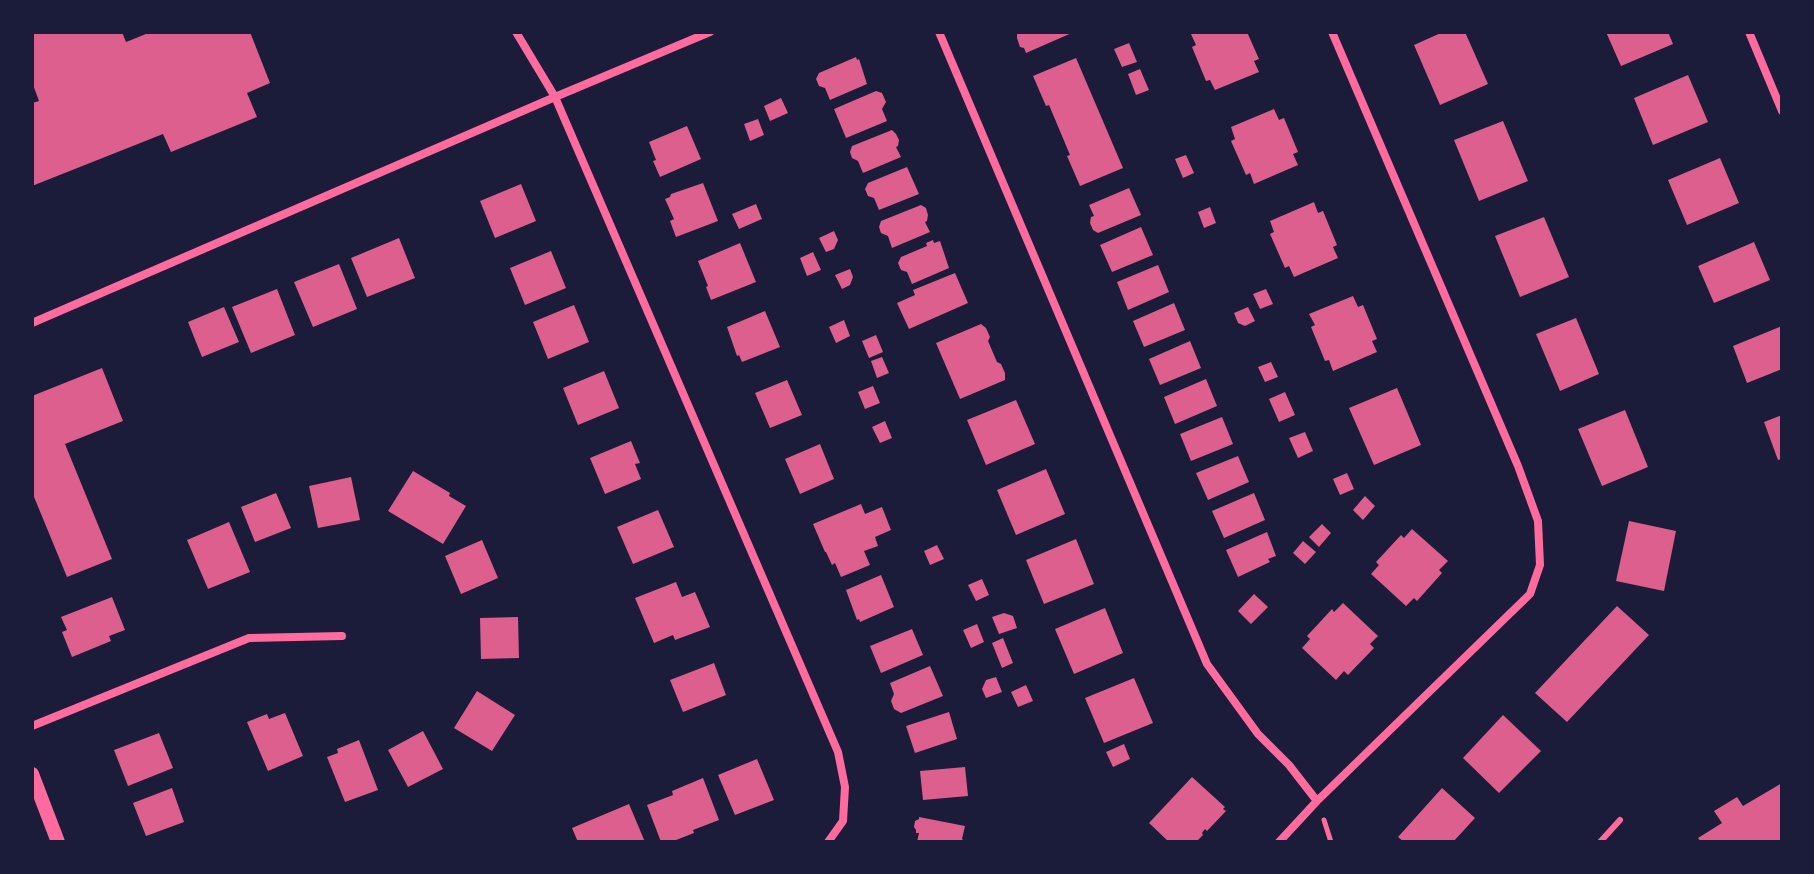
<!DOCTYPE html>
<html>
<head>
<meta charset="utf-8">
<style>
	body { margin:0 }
	#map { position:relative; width:1814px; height:874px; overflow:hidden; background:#1b1b3a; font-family:Raleway,sans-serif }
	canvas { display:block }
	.frame { position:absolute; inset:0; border:34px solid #1b1b3a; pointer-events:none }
</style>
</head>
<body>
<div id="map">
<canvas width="1814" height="874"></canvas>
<div class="frame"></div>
</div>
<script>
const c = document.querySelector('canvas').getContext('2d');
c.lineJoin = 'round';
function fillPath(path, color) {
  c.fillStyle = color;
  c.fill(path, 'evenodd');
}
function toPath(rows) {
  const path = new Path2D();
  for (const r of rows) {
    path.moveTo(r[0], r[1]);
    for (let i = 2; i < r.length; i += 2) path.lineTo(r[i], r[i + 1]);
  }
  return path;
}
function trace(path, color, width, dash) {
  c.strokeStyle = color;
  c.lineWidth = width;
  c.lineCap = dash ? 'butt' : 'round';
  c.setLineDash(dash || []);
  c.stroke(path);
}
fillPath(toPath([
	[32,32,122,32,126,42,151,32,250,32,270,83,247,93,257,117,171,152,163,134,32,186,32,103,39,101,32,82],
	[1017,32,1074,32,1026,53,1024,48,1020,47,1017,38],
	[1195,32,1247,32,1259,59,1254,61,1259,72,1215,90,1210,80,1206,81,1192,47,1196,45,1191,34],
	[1443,32,1465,32,1488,84,1440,105,1414,45],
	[1606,32,1668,32,1673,44,1621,66],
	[1129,43,1137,62,1122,67,1114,49],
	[856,57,857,60,859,59,867,84,830,100,825,88,819,86,816,79,819,73],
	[1076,58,1123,168,1080,186,1067,156,1070,155,1049,105,1046,106,1033,76],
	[1140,69,1149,90,1136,95,1128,74],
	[1688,75,1708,122,1653,145,1634,98],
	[876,91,882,93,886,102,882,109,887,121,846,138,834,109],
	[781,98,788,113,770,121,764,106],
	[1274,109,1279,120,1284,118,1298,152,1293,154,1298,165,1254,184,1250,173,1246,175,1231,141,1235,139,1231,127],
	[758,119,764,135,750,141,744,124],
	[1503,121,1528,181,1479,201,1454,140],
	[687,126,701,159,660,177,653,161,656,160,649,142],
	[892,130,896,134,899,140,898,146,896,147,901,157,863,173,858,161,852,158,850,152,852,146],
	[1186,155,1194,173,1183,178,1175,159],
	[1720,158,1739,203,1687,225,1668,180],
	[907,167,919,194,879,210,874,198,868,196,865,189,868,183],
	[703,183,718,221,676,237,670,221,674,219,665,199,670,197,671,194],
	[521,184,536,221,495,238,480,201],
	[1129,188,1141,215,1098,233,1093,230,1090,223,1091,217,1094,216,1089,205],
	[1314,202,1318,213,1323,211,1337,245,1333,247,1338,258,1294,277,1289,266,1285,268,1270,234,1274,232,1270,221],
	[756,204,762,219,739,229,732,214],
	[921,205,926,208,928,215,927,221,925,222,930,232,892,248,888,236,881,233,879,227,881,221],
	[1210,207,1216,223,1204,228,1198,212],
	[1544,217,1569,277,1520,297,1495,236],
	[1141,227,1153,255,1112,272,1100,245],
	[834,231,838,240,834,249,826,252,819,238],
	[399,238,415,278,367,297,351,258],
	[933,240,934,243,940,241,949,268,912,284,907,272,901,270,898,263,901,257,927,246,926,243],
	[1754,242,1770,280,1714,303,1698,266],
	[740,243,756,282,711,300,706,287,708,286,698,261],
	[551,251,566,288,525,305,510,268],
	[813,252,821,270,807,276,800,258],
	[339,264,357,309,313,327,294,282],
	[1158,265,1169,292,1128,310,1117,282],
	[850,269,853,277,850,285,842,289,835,275],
	[955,273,968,303,909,329,897,303,915,295,913,290],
	[277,289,295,335,251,353,232,307],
	[1266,289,1273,304,1260,309,1253,294],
	[1353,296,1358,307,1363,305,1377,339,1372,341,1377,352,1333,371,1329,360,1325,361,1311,327,1315,325,1309,314],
	[1174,303,1185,330,1144,347,1133,321],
	[574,305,589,342,548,359,533,322],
	[224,307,239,342,202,357,188,322],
	[1248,307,1255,321,1245,326,1238,323,1234,313],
	[765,311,780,347,742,362,739,355,737,356,727,327],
	[1576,318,1599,374,1560,391,1536,334],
	[844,320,850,336,836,343,829,327],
	[981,324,986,328,990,337,988,341,997,362,1001,364,1005,373,1005,380,960,399,936,343],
	[1782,326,1782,369,1747,383,1733,346],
	[876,335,883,352,869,358,862,341],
	[1190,341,1201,368,1160,385,1149,359],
	[882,357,889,373,877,378,871,361],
	[1271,362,1278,377,1265,382,1258,367],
	[102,368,123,421,65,444,112,559,67,577,32,492,32,396],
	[604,371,619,408,578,425,563,388],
	[1206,379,1217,406,1175,424,1164,397],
	[787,380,802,415,770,428,755,393],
	[873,386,880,403,865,409,858,392],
	[1397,388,1421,445,1374,465,1349,408],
	[1285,392,1295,415,1279,422,1269,399],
	[1016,400,1035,444,986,465,967,420],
	[1625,410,1648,467,1602,486,1578,429],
	[1782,415,1782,459,1778,460,1764,422],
	[1222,417,1233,444,1191,461,1180,434],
	[885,421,892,438,880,443,872,427],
	[1305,432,1313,451,1298,458,1289,438],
	[631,441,640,463,635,464,641,479,605,494,590,458],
	[820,444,834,479,800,494,785,459],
	[1238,456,1249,482,1208,500,1196,473],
	[1046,469,1065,514,1016,535,997,490],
	[413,471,450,493,449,496,466,506,443,544,388,511],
	[1347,473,1354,489,1340,495,1333,479],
	[351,477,360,520,318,528,309,486],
	[276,493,291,528,255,542,241,507],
	[1254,493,1265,520,1224,538,1212,511],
	[1365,496,1375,506,1363,520,1353,510],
	[861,504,865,514,882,507,891,530,875,537,878,546,864,551,870,565,841,577,835,563,832,565,826,552,825,552,813,524],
	[658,510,674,547,633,564,617,527],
	[1629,521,1676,531,1664,591,1616,581],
	[229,522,250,572,208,589,187,540],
	[1322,524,1331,533,1319,547,1309,537],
	[1412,529,1448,561,1439,570,1442,573,1417,601,1414,598,1406,606,1371,574,1379,565,1376,562,1401,535,1404,538],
	[1267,532,1276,556,1268,559,1270,562,1238,577,1226,550],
	[1076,539,1094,584,1044,604,1026,560],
	[482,540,498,578,461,594,445,556],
	[1303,541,1316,552,1305,564,1293,553],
	[937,545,944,559,930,565,924,551],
	[881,575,894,607,860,622,859,619,857,620,846,590],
	[982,579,989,595,976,601,968,585],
	[676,582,682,597,695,592,710,627,675,640,673,635,654,643,635,598],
	[1254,594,1268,607,1251,624,1238,611],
	[112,597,125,630,109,636,111,641,72,657,62,632,67,630,61,617],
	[1343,603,1378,636,1370,644,1374,648,1348,675,1344,671,1336,680,1302,648,1310,639,1307,636,1332,609,1334,612],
	[1617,606,1649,635,1567,722,1535,693],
	[1105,608,1123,653,1074,674,1055,629],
	[1004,613,1013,616,1017,628,999,634,992,617],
	[518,617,519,658,481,659,480,618],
	[977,624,984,642,971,648,963,630],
	[912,629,923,655,881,673,870,646],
	[1003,638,1013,663,1002,668,992,643],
	[714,663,726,695,683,712,670,680],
	[930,666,943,696,901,713,894,709,891,701,894,694,890,683],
	[996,677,1002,692,986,698,982,689,986,680],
	[1134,678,1153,723,1104,743,1085,698],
	[1026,685,1033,701,1018,707,1011,692],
	[477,691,515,715,492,751,454,728],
	[949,712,957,739,915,753,906,726],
	[285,713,303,756,268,771,247,722,267,714,269,719],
	[1503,715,1541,751,1499,793,1463,758],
	[423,731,443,769,408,787,388,750],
	[159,733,173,768,128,786,114,750],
	[359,740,378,790,345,802,327,757,338,753,337,749],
	[1124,744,1130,759,1113,767,1106,752],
	[757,759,774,800,735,815,718,775],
	[965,767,968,796,923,800,920,771],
	[1192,777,1225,807,1223,809,1226,811,1207,831,1205,829,1202,833,1203,835,1196,842,1169,842,1149,823],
	[703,778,719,820,693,830,694,833,671,842,661,842,647,805,673,795,672,791],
	[1782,783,1782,842,1701,842,1698,838,1722,823,1714,811,1737,797,1743,806],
	[172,788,184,822,146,836,133,803],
	[1442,788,1475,818,1453,842,1404,842,1398,837],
	[629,804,645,842,578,842,572,828],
	[919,817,965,826,962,839,965,842,917,842,919,833,916,833,916,830,914,827,915,821,919,819]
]), '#dd5f8e');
trace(toPath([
	[1324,820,1331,842]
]), '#ff6b9d', 5);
trace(toPath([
	[1600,842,1620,820]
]), '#ff6b9d', 6);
trace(toPath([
	[516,32,555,97,838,752,845,787,843,821,828,842],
	[939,32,1207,664,1258,734,1289,765,1317,801],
	[1749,32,1782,111],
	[32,323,555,97,710,32],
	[32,726,249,638,342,636],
	[1279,842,1317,801,1530,594,1540,565,1538,521,1518,466,1332,32]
]), '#ff6b9d', 8);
trace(toPath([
	[32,774,58,842]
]), '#ff6b9d', 14);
</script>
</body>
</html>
